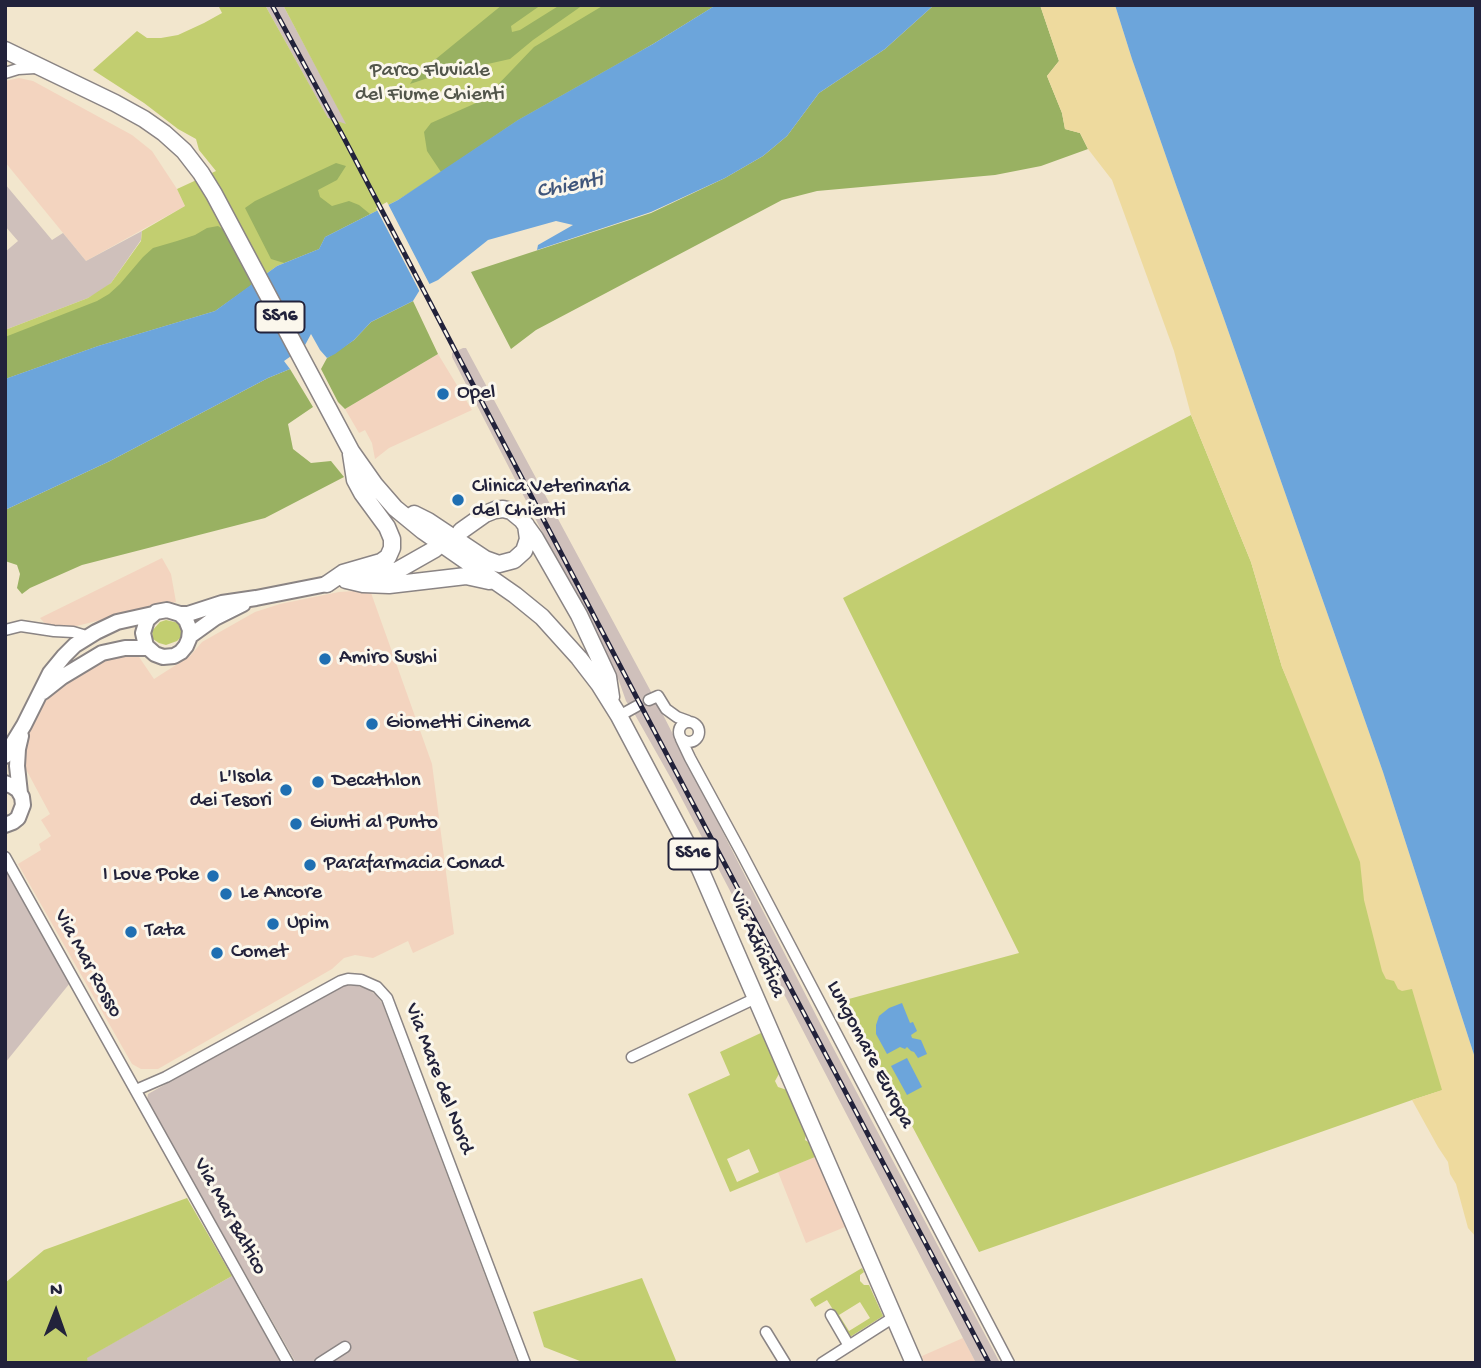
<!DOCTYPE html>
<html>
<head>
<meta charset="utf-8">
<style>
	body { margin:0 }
	#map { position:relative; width:1481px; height:1368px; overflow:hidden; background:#f2e6cd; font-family:"Gochi Hand",sans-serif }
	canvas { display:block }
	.frame { position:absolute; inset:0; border:7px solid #22223b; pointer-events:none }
	.north { position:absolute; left:21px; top:1277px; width:70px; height:70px; -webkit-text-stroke:5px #fbf7ec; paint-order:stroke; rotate:1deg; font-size:19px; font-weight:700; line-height:28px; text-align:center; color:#22223b }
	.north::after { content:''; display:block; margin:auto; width:24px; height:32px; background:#22223b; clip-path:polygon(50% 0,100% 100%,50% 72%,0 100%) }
</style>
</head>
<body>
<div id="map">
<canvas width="1481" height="1368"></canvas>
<div class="frame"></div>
<div class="north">N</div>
</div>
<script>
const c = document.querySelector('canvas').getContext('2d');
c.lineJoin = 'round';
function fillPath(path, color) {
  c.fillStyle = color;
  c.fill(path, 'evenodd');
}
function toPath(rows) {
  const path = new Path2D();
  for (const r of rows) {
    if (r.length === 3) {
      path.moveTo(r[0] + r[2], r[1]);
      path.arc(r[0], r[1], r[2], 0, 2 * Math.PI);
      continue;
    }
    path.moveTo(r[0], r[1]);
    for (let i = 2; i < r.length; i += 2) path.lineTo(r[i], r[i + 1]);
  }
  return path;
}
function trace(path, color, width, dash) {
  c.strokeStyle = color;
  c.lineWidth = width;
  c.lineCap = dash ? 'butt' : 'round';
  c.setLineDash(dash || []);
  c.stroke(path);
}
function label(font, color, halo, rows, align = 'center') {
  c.font = font + ' "Gochi Hand",sans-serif';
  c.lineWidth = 6;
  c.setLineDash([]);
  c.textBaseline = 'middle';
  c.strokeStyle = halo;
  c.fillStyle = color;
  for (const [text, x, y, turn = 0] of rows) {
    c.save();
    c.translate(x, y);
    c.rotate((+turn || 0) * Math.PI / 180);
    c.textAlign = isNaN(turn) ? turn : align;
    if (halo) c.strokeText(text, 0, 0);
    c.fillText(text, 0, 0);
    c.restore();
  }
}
fillPath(toPath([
	[19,78,33,81,132,135,152,151,177,189,185,206,86,261,5,162,5,81],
	[438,354,472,410,389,448,375,459,372,443,365,430,359,433,345,409],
	[162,558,171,574,176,602,68,628,48,627,40,618],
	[370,590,432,764,454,934,413,953,408,941,373,958,355,955,344,958,332,969,158,1069,141,1069,132,1064,18,864,41,850,39,844,51,836,41,820,50,814,21,760,22,745,32,723,52,690,100,661,118,655,137,654,154,679,190,656,202,642,255,612,280,604,339,592],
	[815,1157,845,1227,806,1243,778,1172],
	[963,1338,976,1363,924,1363,922,1356]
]), '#f3d4bf');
fillPath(toPath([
	[265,5,283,5,351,132,341,142],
	[5,184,52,240,63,233,86,261,142,231,141,240,111,283,99,292,88,298,5,330,5,252,18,241,5,226],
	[463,348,466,348,656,701,820,1023,1000,1363,976,1363,749,927,673,782,634,713,632,704,628,704,626,701,619,681,452,357,452,353],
	[5,868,70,983,5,1063],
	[346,985,358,986,368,989,376,995,382,1003,518,1363,296,1363,147,1100,148,1094,335,989],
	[232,1276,281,1363,88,1363,86,1358]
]), '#cfc0bb');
fillPath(toPath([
	[218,5,265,5,328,118,346,124,283,5,716,5,398,200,325,237,319,249,277,266,215,311,98,346,5,379,5,330,88,298,111,283,141,241,142,231,185,206,177,189,216,171,199,150,196,139,178,129,144,103,93,70,137,31,147,38,161,38,178,35,204,23,222,13],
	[1191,415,1251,562,1282,667,1462,1084,1412,1100,979,1252,845,1000,1019,953,843,598],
	[166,620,179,623,183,629,181,637,177,641,166,645,159,643,153,639,152,631,160,622],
	[763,1032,780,1072,775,1081,778,1087,787,1090,806,1134,805,1140,810,1143,815,1157,730,1192,688,1094,730,1075,720,1052],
	[749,1149,759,1172,737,1182,727,1159],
	[187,1198,232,1276,87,1358,88,1363,5,1363,5,1283,44,1250],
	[862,1268,864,1272,860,1275,860,1281,864,1285,869,1285,883,1316,850,1337,827,1300,815,1307,810,1299],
	[860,1302,870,1318,849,1331,839,1315],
	[642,1278,677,1363,585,1363,544,1347,533,1312]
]), '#c2ce70');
fillPath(toPath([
	[502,5,541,5,511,26,512,32,520,30,560,5,583,5,533,40,510,59,434,76,410,84,415,76],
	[604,5,716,5,653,44,518,120,441,172,427,151,424,132,431,123,476,103,489,94,534,47],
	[934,5,1040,5,1059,61,1047,76,1062,113,1065,129,1080,133,1088,149,1041,166,995,175,817,191,782,200,536,330,511,349,471,272,651,213,725,178,763,156,787,136,819,93,885,49],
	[336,163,346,166,337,180,318,190,320,197,332,206,349,201,359,205,370,214,325,237,319,249,284,263,271,259,245,208,255,201],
	[218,226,224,230,252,285,215,311,98,346,5,379,5,337,97,301,109,294,120,284,143,257,153,248,177,241,195,235,207,228],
	[413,301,438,354,345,409,338,402,321,369,327,358,354,340,371,322],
	[290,369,313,407,288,424,293,449,311,463,331,461,344,477,265,518,82,565,30,588,22,594,17,588,20,574,17,565,5,561,5,510,110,461,268,378]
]), '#99b162');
fillPath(toPath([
	[1040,5,1115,5,1132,59,1176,185,1223,316,1383,772,1476,1061,1476,1237,1468,1228,1456,1184,1450,1174,1448,1162,1438,1147,1412,1100,1442,1090,1412,989,1402,991,1398,989,1394,981,1386,979,1382,971,1364,900,1360,862,1282,667,1251,562,1191,415,1174,351,1112,180,1088,149,1080,133,1065,129,1062,113,1047,76,1059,61]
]), '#eeda9e');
fillPath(toPath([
	[716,5,934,5,885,49,819,93,787,136,763,156,725,178,651,212,537,250,538,245,573,225,556,221,488,240,438,280,421,288,413,301,371,322,354,340,335,354,327,358,320,350,311,334,304,347,284,361,290,369,268,378,110,461,5,510,5,379,98,346,215,311,277,266,319,249,325,237,398,200,518,120,653,44],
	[1115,5,1476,5,1476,1061,1383,772,1223,316,1176,185,1132,59],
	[902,1003,910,1023,913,1022,917,1031,911,1035,912,1038,921,1040,927,1054,918,1058,914,1052,911,1051,907,1047,905,1049,900,1047,887,1054,876,1034,876,1025,879,1016,889,1008],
	[907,1058,922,1087,907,1095,891,1066]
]), '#6ca5db');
fillPath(toPath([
	[387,202,431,287,423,291,421,294,376,208]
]), '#f2e6cd');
const minor = toPath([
	[5,73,18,69,35,68],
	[5,630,21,626,54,631,73,632,83,635,86,639],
	[649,700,658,696,666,709,677,717,688,721],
	[619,716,637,706],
	[689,732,10],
	[681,739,690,758,741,852,1009,1363],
	[5,857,288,1363],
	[632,1057,756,998],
	[136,1090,166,1077,341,981,348,979,361,980,377,987,387,998,525,1363],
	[831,1315,849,1346],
	[766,1332,785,1363],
	[320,1363,345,1347],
	[822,1363,894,1317]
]);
const secondary = toPath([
	[180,614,186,620,190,630,189,639,186,646,181,652,174,656,163,657,155,654,146,646,143,633,147,620,156,612,167,610,180,614,188,614,222,603,256,598,327,584],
	[190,636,215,618,243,604],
	[43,692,62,677,102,653,125,648,148,648],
	[5,756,24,725,50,673,64,656,75,645,96,632,117,622,153,614],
	[5,783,12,786,18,790,22,797,23,805,18,818,13,822,5,825],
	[20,793,17,766,18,749,21,736]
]);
const primary = toPath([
	[5,50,115,103,144,119,164,133,184,151,201,173,214,194,351,451,375,485,395,508,423,531,515,595,542,617,579,658,599,684,619,716,700,869,914,1363],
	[414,514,428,521,485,559,499,564,514,560,524,551,528,539,526,525],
	[461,531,485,514,495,510,503,509,511,511,522,520,535,538,579,615,608,677,611,697],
	[364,577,398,570,435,549],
	[346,580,363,584,389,585,466,576,489,581],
	[327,584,343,573,381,562,388,557,392,548,392,539,387,527,362,493,355,480,351,454]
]);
trace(minor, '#8a8484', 13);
trace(secondary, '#8a8484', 18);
trace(primary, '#8a8484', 19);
trace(minor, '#fff', 10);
trace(secondary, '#fff', 14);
trace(primary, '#fff', 16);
const rail = toPath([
	[272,5,345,140,639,702,989,1363]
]);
trace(rail, '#22223b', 5);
trace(rail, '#fbf7ec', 2.5, [8]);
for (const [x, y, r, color] of [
	[443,394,7,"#1f6fb2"],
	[458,500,7,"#1f6fb2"],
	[325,659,7,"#1f6fb2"],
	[372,724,7,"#1f6fb2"],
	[318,782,7,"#1f6fb2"],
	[286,790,7,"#1f6fb2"],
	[296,824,7,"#1f6fb2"],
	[310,865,7,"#1f6fb2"],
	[213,876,7,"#1f6fb2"],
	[226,894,7,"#1f6fb2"],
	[273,924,7,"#1f6fb2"],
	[131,932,7,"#1f6fb2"],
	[217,953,7,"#1f6fb2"]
]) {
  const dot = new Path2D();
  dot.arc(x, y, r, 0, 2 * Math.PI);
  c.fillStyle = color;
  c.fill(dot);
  trace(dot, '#fbf7ec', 2.5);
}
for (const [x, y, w] of [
	[280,317,49],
	[693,854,49]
]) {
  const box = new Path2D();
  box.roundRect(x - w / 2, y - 15.5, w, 31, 5);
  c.fillStyle = '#fbf7ec';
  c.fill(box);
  trace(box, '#22223b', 2);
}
label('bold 19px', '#22223b', null, [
	["SS16",280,317],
	["SS16",693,854]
]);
label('21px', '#52564b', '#fbf7ec', [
	["Parco Fluviale",430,72],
	["del Fiume Chienti",430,96]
]);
label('21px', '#22223b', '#fbf7ec', [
	["Opel",457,394],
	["Clinica Veterinaria",472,488],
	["del Chienti",472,512],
	["Amiro Sushi",339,659],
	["Giometti Cinema",386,724],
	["L'Isola",272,778,"right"],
	["dei Tesori",272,802,"right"],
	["Decathlon",332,782],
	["Giunti al Punto",310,824],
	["Parafarmacia Conad",324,865],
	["I Love Poke",199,876,"right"],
	["Le Ancore",240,894],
	["Upim",287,924],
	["Tata",145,932],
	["Comet",231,953]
], 'left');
label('21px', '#22223b', '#fbf7ec', [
	["Via Adriatica",756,945,67],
	["Via Mar Rosso",87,964,61],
	["Lungomare Europa",869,1055,62],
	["Via Mare del Nord",438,1079,69],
	["Via Mar Baltico",229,1217,61]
]);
label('italic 23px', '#40567b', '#fbf7ec', [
	["Chienti",570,187,-11]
]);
</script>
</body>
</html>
